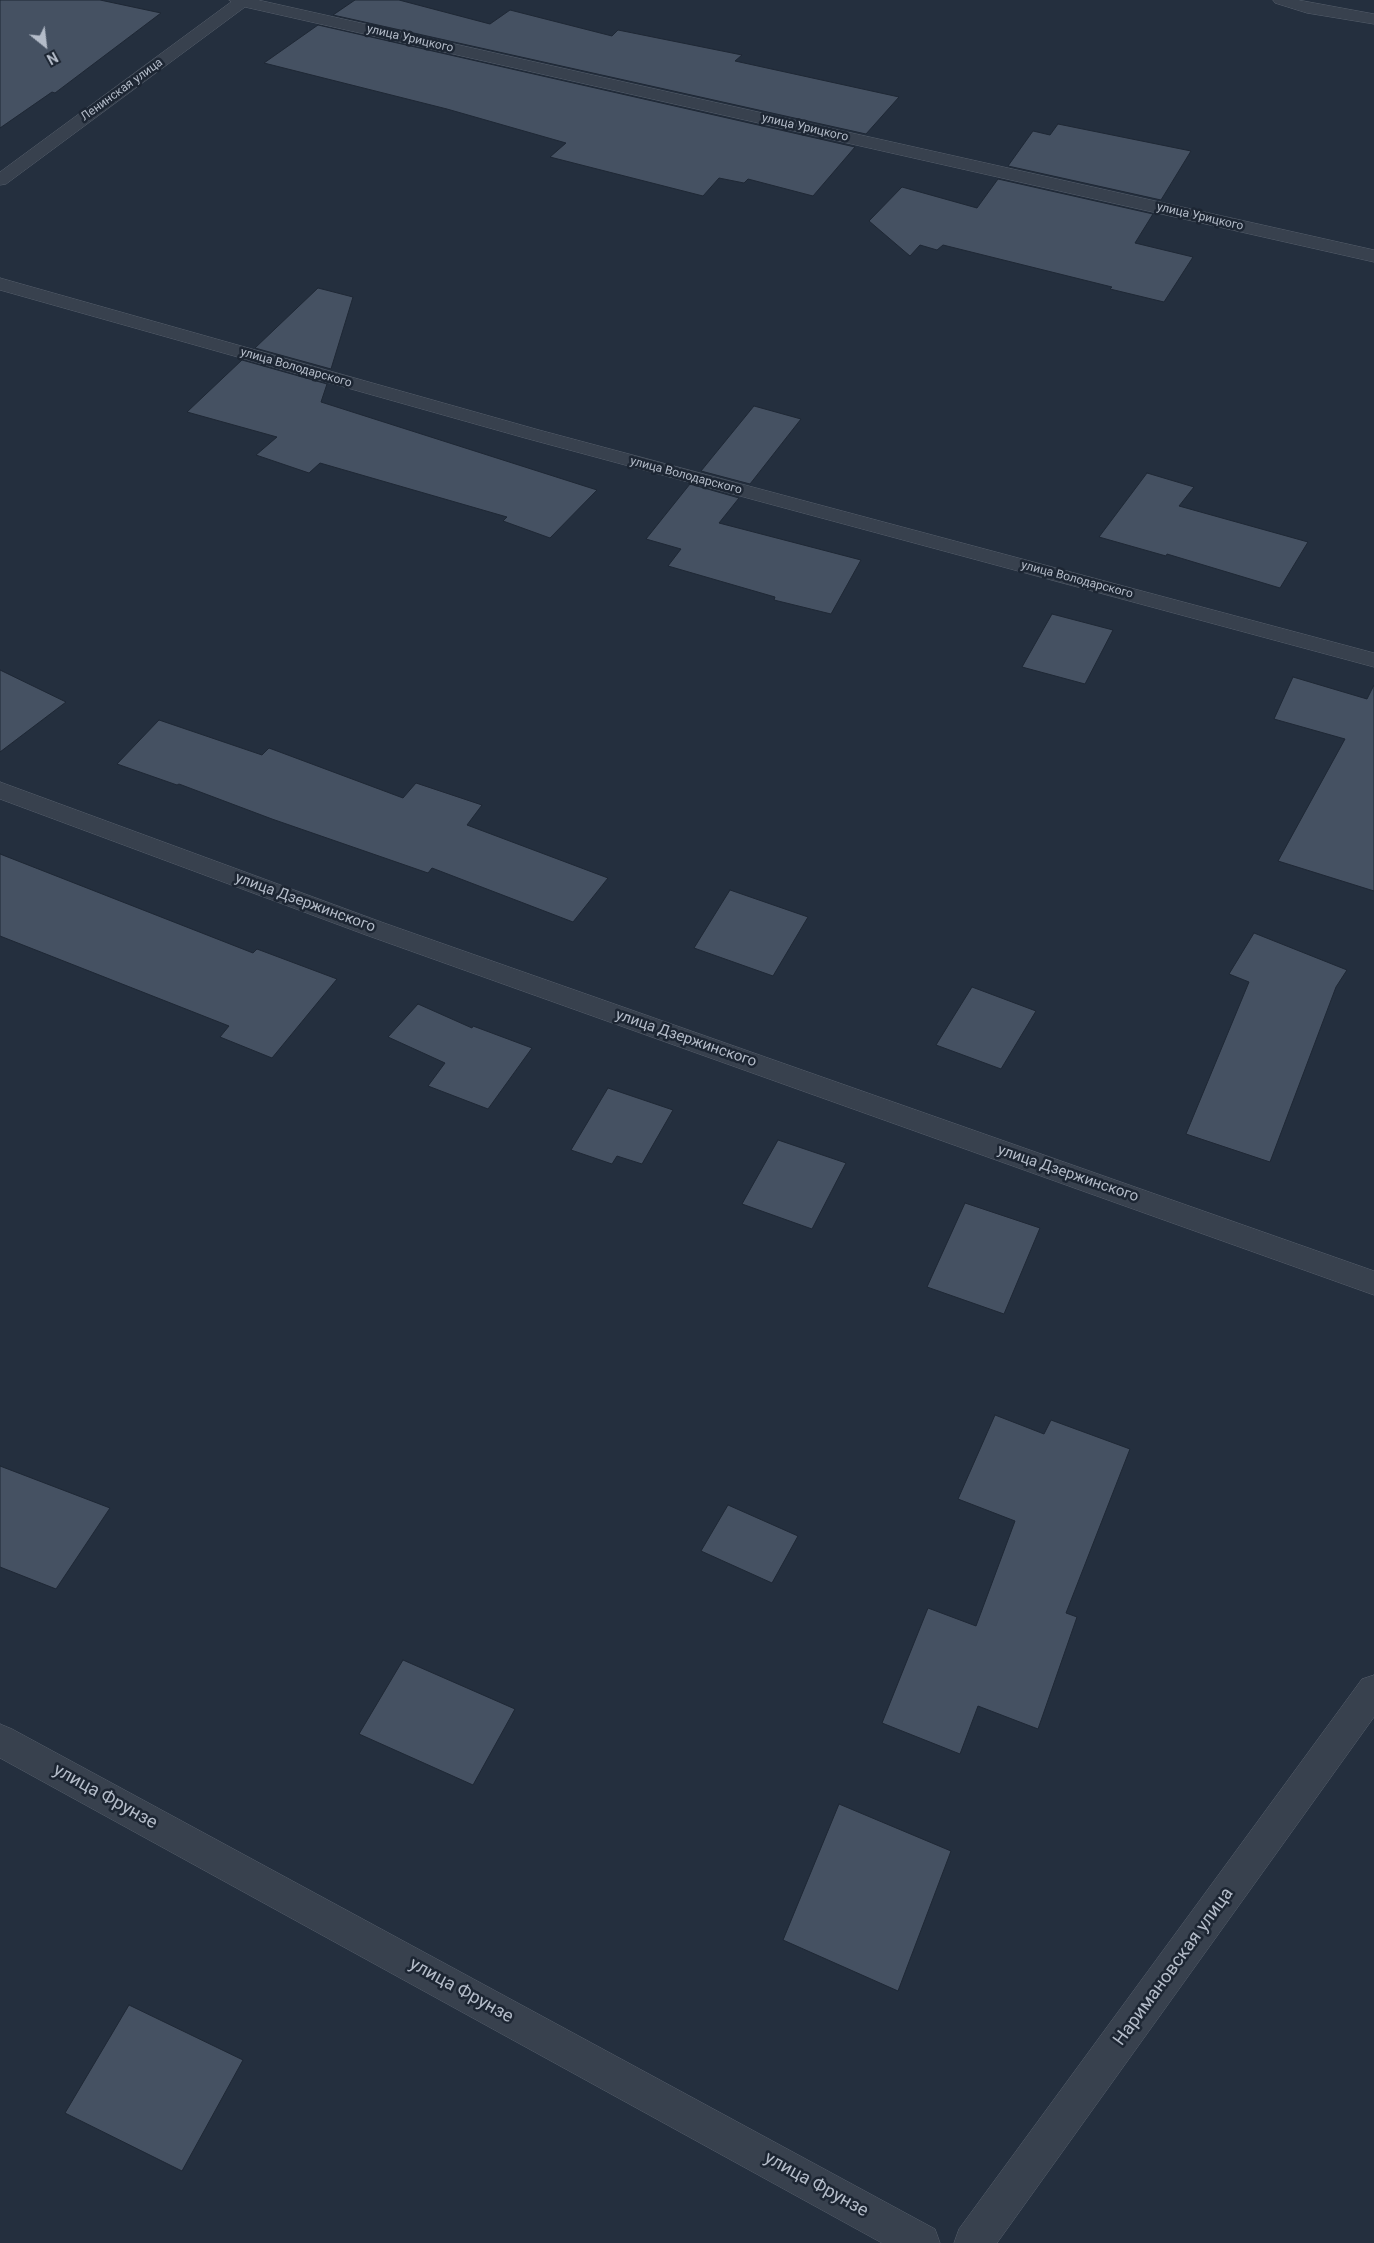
<!DOCTYPE html>
<html>
<head>
<meta charset="utf-8">
<style>
	body { margin:0 }
	#map { position:relative; width:1374px; height:2243px; overflow:hidden; background:#242f3e; font-family:Roboto,sans-serif }
	canvas { display:block }
	.north { position:absolute; left:20px; top:20px; width:50px; height:50px; -webkit-text-stroke:4px #1d2633; paint-order:stroke; rotate:151deg; font-size:14px; font-weight:700; line-height:20px; text-align:center; color:#b4bcc9 }
	.north::after { content:''; display:block; margin:auto; width:18px; height:22px; background:#b4bcc9; clip-path:polygon(50% 0,100% 100%,50% 72%,0 100%) }
</style>
</head>
<body>
<div id="map">
<canvas width="1374" height="2243"></canvas>
<div class="north">N</div>
</div>
<script>
const c = document.querySelector('canvas').getContext('2d');
c.lineJoin = 'round';
function fillPath(path, color) {
  c.fillStyle = color;
  c.fill(path, 'evenodd');
}
function toPath(rows) {
  const path = new Path2D();
  for (const r of rows) {
    path.moveTo(r[0], r[1]);
    for (let i = 2; i < r.length; i += 2) path.lineTo(r[i], r[i + 1]);
  }
  return path;
}
function trace(path, color, width, dash) {
  c.strokeStyle = color;
  c.lineWidth = width;
  c.lineCap = dash ? 'butt' : 'round';
  c.setLineDash(dash || []);
  c.stroke(path);
}
function label(font, color, halo, rows, align = 'center') {
  c.font = font + ' Roboto,sans-serif';
  c.lineWidth = 5;
  c.setLineDash([]);
  c.textBaseline = 'middle';
  c.strokeStyle = halo;
  c.fillStyle = color;
  for (const [text, x, y, turn = 0] of rows) {
    c.save();
    c.translate(x, y);
    c.rotate((+turn || 0) * Math.PI / 180);
    c.textAlign = isNaN(turn) ? turn : align;
    if (halo) c.strokeText(text, 0, 0);
    c.fillText(text, 0, 0);
    c.restore();
  }
}
const building = toPath([
	[0,0,100,0,161,13,55,93,52,92,0,128,0,0],
	[355,0,399,0,490,24,510,10,612,36,618,30,742,55,735,61,899,97,866,134,333,15,355,0],
	[318,25,855,147,813,196,748,179,744,183,719,178,703,196,550,157,566,143,447,109,264,63,318,25],
	[1058,124,1191,151,1161,200,1008,166,1033,131,1050,135,1058,124],
	[998,179,1153,214,1135,243,1193,257,1164,302,1110,289,1112,287,943,245,937,250,920,245,910,256,869,221,902,187,977,208,998,179],
	[318,288,353,297,331,369,255,348,318,288],
	[242,360,327,384,321,402,597,490,550,538,503,521,507,517,320,463,309,473,256,455,277,437,187,412,242,360],
	[754,406,801,419,750,484,701,471,754,406],
	[1147,473,1194,487,1179,506,1308,542,1280,588,1167,554,1166,556,1099,537,1147,473],
	[690,484,739,498,719,523,861,560,831,614,774,600,775,597,668,566,681,549,646,539,690,484],
	[1052,614,1113,630,1085,684,1022,667,1052,614],
	[0,670,66,702,0,752,0,670],
	[1293,677,1367,699,1374,685,1374,891,1278,861,1345,739,1274,719,1293,677],
	[159,720,262,755,269,748,403,798,416,783,482,805,467,825,608,878,573,922,432,868,428,873,272,819,179,784,177,785,117,764,159,720],
	[0,854,253,953,257,949,337,979,272,1058,220,1037,229,1026,0,936,0,854],
	[730,890,808,917,773,976,694,948,730,890],
	[1254,933,1347,970,1336,987,1270,1162,1186,1134,1249,982,1229,974,1254,933],
	[972,987,1036,1011,1001,1069,936,1045,972,987],
	[418,1004,472,1028,473,1026,532,1048,488,1109,428,1086,445,1063,388,1037,418,1004],
	[608,1088,673,1110,642,1164,617,1156,612,1164,571,1150,608,1088],
	[778,1140,846,1163,812,1229,742,1204,778,1140],
	[965,1203,1040,1228,1004,1314,927,1287,965,1203],
	[995,1415,1044,1434,1051,1420,1130,1449,1066,1613,1077,1617,1038,1729,978,1706,960,1754,882,1723,928,1608,976,1626,1015,1521,958,1499,995,1415],
	[0,1466,110,1508,56,1589,0,1567,0,1466],
	[728,1505,798,1536,772,1583,701,1551,728,1505],
	[403,1660,515,1709,473,1785,359,1734,403,1660],
	[839,1804,951,1851,898,1991,783,1940,839,1804],
	[129,2005,243,2060,182,2171,65,2113,129,2005]
]);
fillPath(building, '#455162');
trace(building, '#1f2835', 1);
const street = toPath([
	[229,0,258,0,1374,250,1374,262,245,7,6,184,0,185,0,172,231,2,229,0],
	[1273,0,1298,0,1374,14,1374,24,1307,13,1275,3,1273,0],
	[0,278,539,430,1374,653,1374,667,525,438,0,290,0,278],
	[0,782,384,923,1374,1271,1374,1295,366,935,0,799,0,782],
	[1374,1675,1374,1717,997,2243,954,2243,959,2229,1362,1679,1374,1675],
	[0,1724,12,1729,935,2229,940,2243,882,2243,0,1758,0,1724]
]);
trace(street, '#565f6c', 1);
fillPath(street, '#38414e');
label('12px', '#b4bcc9', '#1d2633', [
	["улица Урицкого",410,39,13],
	["Ленинская улица",122,90,-36],
	["улица Урицкого",805,128,13],
	["улица Урицкого",1200,217,13],
	["улица Володарского",296,368,16],
	["улица Володарского",686,476,15],
	["улица Володарского",1077,580,15]
]);
label('15px', '#b4bcc9', '#1d2633', [
	["улица Дзержинского",305,903,20],
	["улица Дзержинского",686,1039,19],
	["улица Дзержинского",1068,1174,19]
]);
label('18px', '#b4bcc9', '#1d2633', [
	["улица Фрунзе",105,1797,29],
	["Наримановская улица",1174,1967,-54],
	["улица Фрунзе",461,1991,29],
	["улица Фрунзе",816,2185,29]
]);
</script>
</body>
</html>
